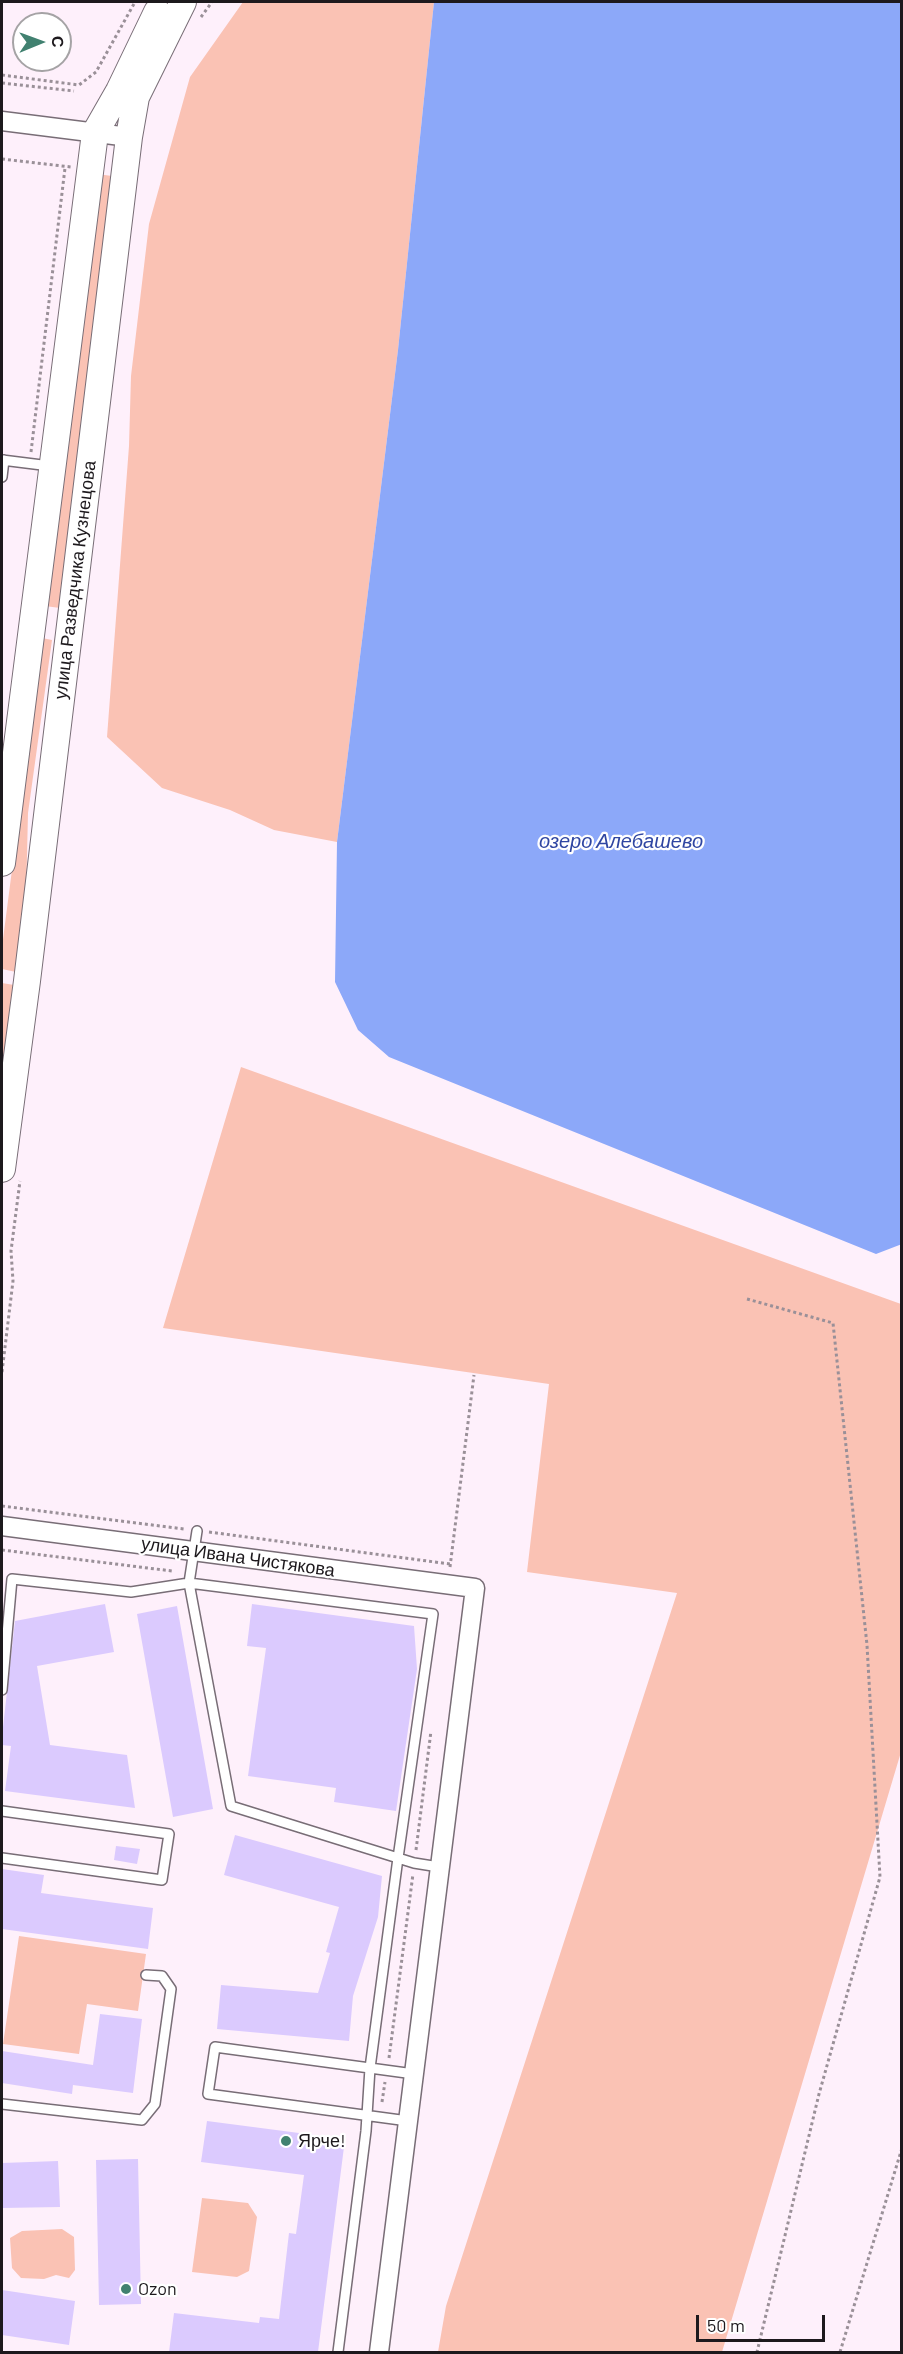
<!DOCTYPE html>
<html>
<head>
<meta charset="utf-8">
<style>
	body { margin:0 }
	#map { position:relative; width:903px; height:2354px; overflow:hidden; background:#fef0fb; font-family:Barlow,sans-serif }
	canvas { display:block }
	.frame { position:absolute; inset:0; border:3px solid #1d191d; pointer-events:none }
	.north { position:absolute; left:12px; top:12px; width:60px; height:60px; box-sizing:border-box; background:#fff; border:2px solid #a5a3a5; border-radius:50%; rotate:89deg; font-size:16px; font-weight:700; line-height:24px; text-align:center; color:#1d191d }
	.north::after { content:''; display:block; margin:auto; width:21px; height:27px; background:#418170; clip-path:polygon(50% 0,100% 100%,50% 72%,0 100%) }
	.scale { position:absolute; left:696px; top:2315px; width:129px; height:27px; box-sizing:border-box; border:3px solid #1d191d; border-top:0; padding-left:8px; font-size:18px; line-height:21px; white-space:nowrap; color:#1d191d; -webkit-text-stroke:4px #fff; paint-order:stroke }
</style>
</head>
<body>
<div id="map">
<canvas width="903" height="2354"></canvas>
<div class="frame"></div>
<div class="north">С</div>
<div class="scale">50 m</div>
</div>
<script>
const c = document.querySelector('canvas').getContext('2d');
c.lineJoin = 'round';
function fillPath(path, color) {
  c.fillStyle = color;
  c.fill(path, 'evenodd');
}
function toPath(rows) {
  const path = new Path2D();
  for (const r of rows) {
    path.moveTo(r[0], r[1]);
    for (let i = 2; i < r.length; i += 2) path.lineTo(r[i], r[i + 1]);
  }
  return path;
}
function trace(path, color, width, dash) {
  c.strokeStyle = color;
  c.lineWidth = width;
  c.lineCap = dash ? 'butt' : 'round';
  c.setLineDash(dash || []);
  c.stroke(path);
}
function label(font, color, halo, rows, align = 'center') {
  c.font = font + ' Barlow,sans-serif';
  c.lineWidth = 4.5;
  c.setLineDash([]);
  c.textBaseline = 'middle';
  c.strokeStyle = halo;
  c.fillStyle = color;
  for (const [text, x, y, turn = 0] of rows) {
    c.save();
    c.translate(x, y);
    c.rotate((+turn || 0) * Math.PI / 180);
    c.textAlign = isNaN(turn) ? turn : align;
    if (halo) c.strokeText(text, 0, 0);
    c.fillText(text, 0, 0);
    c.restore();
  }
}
fillPath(toPath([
	[243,2,434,2,398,350,337,842,274,830,230,810,162,788,107,737,129,446,131,376,149,224,190,77],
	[97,174,112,176,60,608,45,606],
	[42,638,52,640,28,813,26,898,16,972,2,969,2,947],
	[2,983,14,985,2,1081],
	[241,1067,901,1304,901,1752,722,2352,438,2352,446,2306,677,1593,527,1572,549,1384,163,1328],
	[19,1936,146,1954,138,2011,87,2004,79,2054,3,2044],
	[202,2198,248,2203,257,2217,249,2271,237,2277,192,2272],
	[62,2229,74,2237,75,2270,69,2278,56,2275,44,2279,21,2278,12,2268,10,2238,22,2231]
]), '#fac2b4');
fillPath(toPath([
	[434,2,901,2,902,1244,876,1254,389,1057,358,1030,335,982,337,842,398,350]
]), '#8ca8f9');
fillPath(toPath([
	[105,1604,114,1652,37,1666,50,1745,127,1755,135,1808,5,1791,11,1746,2,1745,2,1736,15,1621],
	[252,1604,414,1626,417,1669,396,1811,334,1802,336,1788,248,1776,266,1648,247,1646],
	[177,1606,213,1809,173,1817,137,1614],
	[235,1835,382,1876,378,1917,353,1996,349,2041,217,2029,221,1985,318,1993,330,1953,326,1952,339,1907,224,1875],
	[116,1846,140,1849,137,1864,114,1860],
	[2,1869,44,1875,41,1893,153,1908,148,1949,2,1929],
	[100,2014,142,2019,133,2093,73,2085,72,2094,2,2083,2,2051,93,2065],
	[207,2121,345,2139,318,2352,169,2352,174,2313,259,2323,260,2317,279,2319,289,2233,296,2234,304,2175,201,2162],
	[138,2159,141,2304,99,2305,96,2160],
	[58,2161,60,2207,2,2208,2,2163],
	[2,2290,75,2301,69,2345,2,2335]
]), '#dbcafe');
const lane = toPath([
	[2,460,50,466],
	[2,477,4,460],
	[2,1690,12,1579,131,1592,189,1583,197,1531],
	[2,1811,169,1834,162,1880,2,1858],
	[2,2104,142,2120,155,2104,171,1989,162,1976,146,1975],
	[408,2121,208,2094,215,2047,414,2074],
	[338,2352,366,2131,370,2068,398,1858,433,1614,189,1583,231,1806,398,1858,414,1863,439,1867]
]);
const street = toPath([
	[2,121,129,137],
	[2,1526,475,1588,379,2352]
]);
const secondary = toPath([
	[2,863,95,133,119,91,157,12],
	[2,1169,27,981,129,137,136,97,183,2]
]);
trace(lane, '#786d76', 12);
trace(street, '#786d76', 21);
trace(secondary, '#786d76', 28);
trace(toPath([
	[201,17,212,2],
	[2,75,79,85,96,72,135,2],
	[2,83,74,91],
	[2,159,71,167],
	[31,452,65,168],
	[747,1299,833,1323,867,1645,880,1877,819,2094,757,2352],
	[2,1372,13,1281,11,1251,20,1181],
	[2,1506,184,1529],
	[209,1532,450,1564],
	[2,1550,172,1571],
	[450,1567,474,1375],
	[416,1850,431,1731],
	[389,2058,413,1874],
	[382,2102,385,2082],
	[840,2352,902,2148]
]), '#9a9098', 3, [3, 3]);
trace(lane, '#fff', 9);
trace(street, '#fff', 18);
trace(secondary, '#fff', 26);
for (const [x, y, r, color] of [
	[286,2141,6,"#418170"],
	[126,2289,6,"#418170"]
]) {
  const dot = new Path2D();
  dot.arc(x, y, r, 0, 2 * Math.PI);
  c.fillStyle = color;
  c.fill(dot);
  trace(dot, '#fff', 2);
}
label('18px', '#1d191d', '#fff', [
	["улица Разведчика Кузнецова",75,580,-83],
	["улица Ивана Чистякова",238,1557,8]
]);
label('18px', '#1d191d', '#fff', [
	["Ярче!",298,2141],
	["Ozon",138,2289]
], 'left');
label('italic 20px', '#2f46a2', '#fff', [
	["озеро Алебашево",621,841]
]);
</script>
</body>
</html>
